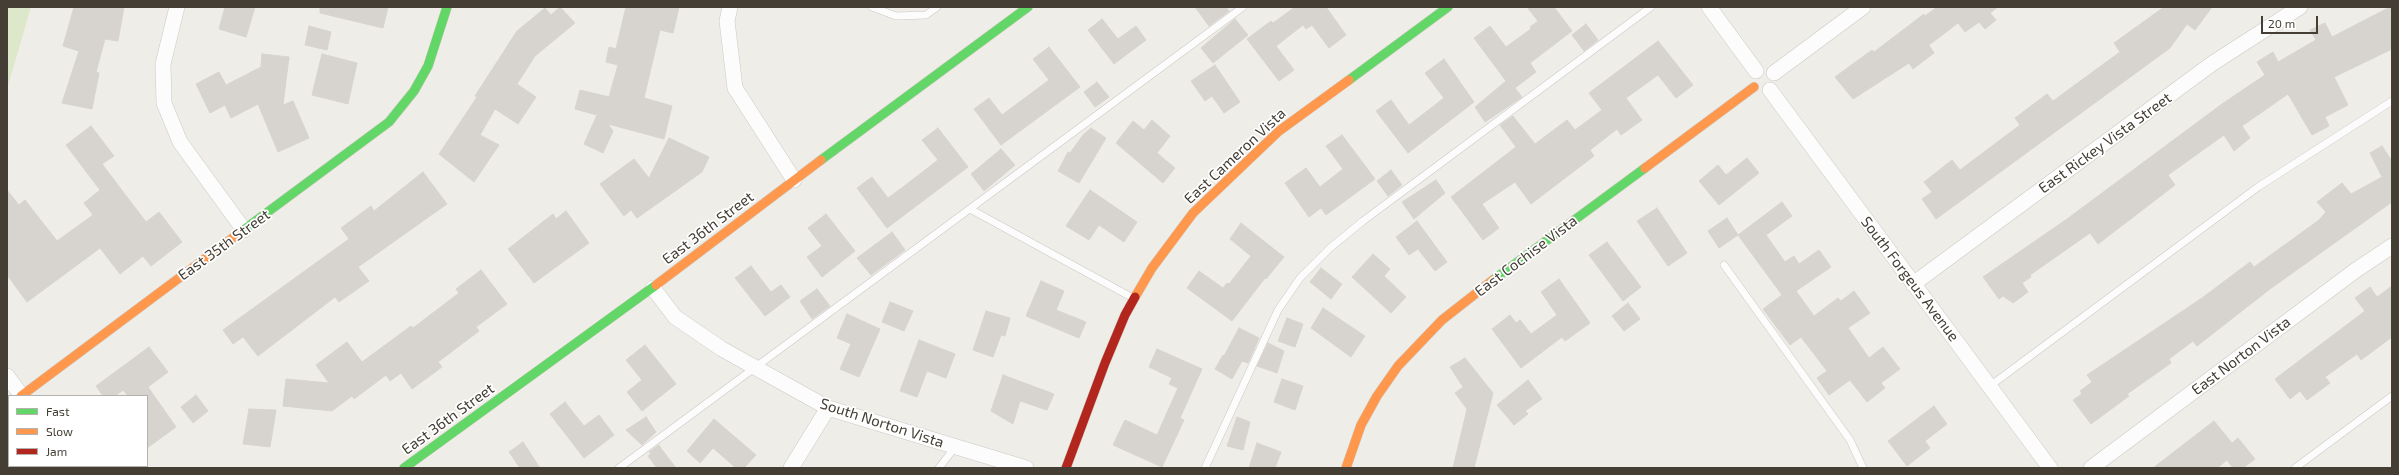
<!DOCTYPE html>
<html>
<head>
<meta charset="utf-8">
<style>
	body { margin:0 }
	#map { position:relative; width:2399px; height:475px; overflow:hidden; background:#efede8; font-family:"Exo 2",sans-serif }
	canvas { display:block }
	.frame { position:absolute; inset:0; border:8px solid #443e35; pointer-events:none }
	.legend { position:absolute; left:8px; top:395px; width:140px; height:72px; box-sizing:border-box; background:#fff; border:1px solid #b4b2ae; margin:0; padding:5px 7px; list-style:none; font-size:12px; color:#443e35 }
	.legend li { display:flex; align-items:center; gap:8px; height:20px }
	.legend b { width:20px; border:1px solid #b4b2ae }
	.scale { position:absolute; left:2261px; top:16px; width:57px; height:18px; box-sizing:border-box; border:2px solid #443e35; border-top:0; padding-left:5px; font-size:12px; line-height:14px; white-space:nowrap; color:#443e35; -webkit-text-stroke:3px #fff; paint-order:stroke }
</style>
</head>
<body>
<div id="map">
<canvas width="2399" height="475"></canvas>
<div class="frame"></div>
<ul class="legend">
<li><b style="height:5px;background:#63d668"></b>Fast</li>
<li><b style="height:5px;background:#ff974d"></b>Slow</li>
<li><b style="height:5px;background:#b3261e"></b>Jam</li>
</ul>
<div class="scale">20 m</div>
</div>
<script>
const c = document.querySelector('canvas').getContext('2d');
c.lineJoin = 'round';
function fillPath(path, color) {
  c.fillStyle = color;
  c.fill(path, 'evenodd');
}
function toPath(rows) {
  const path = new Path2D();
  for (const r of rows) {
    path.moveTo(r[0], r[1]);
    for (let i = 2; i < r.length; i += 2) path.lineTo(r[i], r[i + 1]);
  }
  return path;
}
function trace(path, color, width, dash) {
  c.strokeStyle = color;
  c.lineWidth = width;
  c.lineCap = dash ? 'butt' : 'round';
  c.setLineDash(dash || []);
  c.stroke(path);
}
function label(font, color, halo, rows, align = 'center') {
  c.font = font + ' "Exo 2",sans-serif';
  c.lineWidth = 3.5;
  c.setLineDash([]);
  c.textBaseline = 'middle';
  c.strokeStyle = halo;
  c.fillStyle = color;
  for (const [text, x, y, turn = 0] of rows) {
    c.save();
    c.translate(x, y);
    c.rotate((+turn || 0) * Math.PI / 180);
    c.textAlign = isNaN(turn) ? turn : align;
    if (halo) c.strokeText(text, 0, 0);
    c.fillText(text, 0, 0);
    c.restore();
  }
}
fillPath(toPath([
	[7,7,31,7,7,89]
]), '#dce8c9');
const building = toPath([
	[74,7,124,7,118,41,105,39,96,72,99,73,92,109,62,103,79,51,63,46,74,7],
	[225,7,255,7,246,37,219,29,225,7],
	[320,7,388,7,383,28,320,13,320,7],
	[560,7,575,23,535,56,517,84,536,97,518,124,495,109,480,135,499,145,474,182,439,154,477,97,475,96,517,31,545,8,551,15,560,7],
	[626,7,679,7,673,33,660,30,644,98,672,106,664,139,608,124,613,131,603,153,584,144,597,115,575,109,580,90,609,97,618,65,606,62,609,47,616,49,626,7],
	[1195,7,1226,7,1229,11,1209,26,1195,7],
	[1295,7,1326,7,1346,35,1329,48,1312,25,1306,29,1303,25,1276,46,1294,70,1279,81,1247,39,1271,21,1273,23,1295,7],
	[1527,7,1554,7,1572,31,1530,63,1536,72,1515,88,1522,97,1485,122,1475,107,1506,81,1474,38,1490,26,1506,47,1531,29,1530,27,1538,21,1527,7],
	[1937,7,1998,7,1990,13,1996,20,1985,29,1979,22,1965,32,1958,23,1929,45,1934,53,1913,69,1909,63,1853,99,1835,77,1872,50,1874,52,1924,14,1925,16,1937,7],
	[2164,7,2212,7,2195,30,2187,24,2170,48,1936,219,1922,199,1932,192,1924,182,1952,160,1960,170,2020,125,2015,118,2047,94,2053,101,2120,52,2114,43,2164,7],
	[2390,7,2392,7,2392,49,2334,77,2348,105,2325,117,2329,126,2312,135,2288,94,2242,126,2250,138,2234,151,2224,135,2168,175,2175,185,2098,244,2090,233,2030,275,2031,277,2022,283,2028,292,2013,303,2003,296,1999,299,1983,277,2067,219,2222,104,2265,75,2257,62,2273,52,2278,62,2316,40,2310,30,2325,23,2332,37,2390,7],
	[1102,19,1118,39,1136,26,1146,40,1114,64,1088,30,1102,19],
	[1235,19,1248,35,1213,63,1201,48,1235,19],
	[1586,24,1598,40,1584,51,1572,35,1586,24],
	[309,26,331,32,327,50,305,45,309,26],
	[1658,41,1693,85,1676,98,1658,75,1626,98,1642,120,1621,135,1617,129,1590,150,1594,156,1531,204,1515,182,1482,204,1499,228,1483,240,1451,197,1516,147,1500,125,1513,116,1535,144,1567,120,1575,130,1602,110,1589,93,1658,41],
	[1049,47,1080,87,1001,145,974,109,989,98,1002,115,1049,80,1033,59,1049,47],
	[262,54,289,57,283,105,293,101,309,138,278,152,258,104,231,118,225,105,210,113,196,84,219,72,226,85,261,67,262,54],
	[322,54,357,63,348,104,312,95,322,54],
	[1444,59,1474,102,1408,153,1376,111,1391,100,1409,125,1444,98,1425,73,1444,59],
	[1215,65,1240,102,1224,113,1212,96,1205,101,1191,81,1215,65],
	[1097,82,1109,97,1095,107,1084,92,1097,82],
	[1152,120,1170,136,1157,153,1175,168,1163,183,1116,143,1133,121,1144,130,1152,120],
	[91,126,114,156,102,164,146,222,159,212,182,242,151,266,143,256,120,274,100,248,27,302,7,275,7,190,19,205,25,200,57,241,93,215,84,203,100,190,66,145,91,126],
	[938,128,968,167,887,228,857,188,872,177,888,198,903,187,938,160,922,140,938,128],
	[1091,128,1106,138,1079,183,1058,171,1068,152,1070,153,1083,135,1091,128],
	[1342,135,1375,179,1326,215,1321,208,1309,217,1285,183,1306,168,1320,187,1343,169,1326,146,1342,135],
	[669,138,709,157,702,172,637,218,631,210,624,216,600,184,634,159,649,178,669,138],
	[2382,146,2392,161,2392,202,2270,289,2197,346,2193,341,2169,359,2171,363,2127,394,2129,396,2091,424,2073,400,2082,394,2080,391,2092,382,2087,375,2202,298,2250,262,2254,267,2319,220,2326,212,2317,202,2342,183,2351,194,2382,177,2370,153,2382,146],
	[1001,149,1015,165,984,191,971,174,1001,149],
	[1747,158,1759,173,1719,205,1699,181,1718,165,1726,175,1747,158],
	[1391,170,1402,185,1388,196,1377,181,1391,170],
	[423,172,447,204,358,267,369,281,339,302,335,297,258,356,243,337,233,344,223,330,349,239,341,228,371,206,374,211,423,172],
	[1436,180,1445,193,1414,219,1402,202,1436,180],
	[1090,190,1137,222,1124,242,1099,225,1089,240,1066,226,1090,190],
	[1782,202,1792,216,1766,235,1785,262,1794,256,1799,264,1819,250,1831,267,1796,291,1814,316,1838,298,1841,301,1854,291,1870,313,1848,328,1869,358,1883,347,1900,369,1881,383,1885,388,1867,402,1850,380,1829,395,1817,378,1827,371,1801,337,1790,345,1763,309,1782,295,1738,235,1782,202],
	[1657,208,1687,253,1668,266,1637,221,1657,208],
	[566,211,589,243,534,283,508,249,553,214,556,219,566,211],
	[826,214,855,251,822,277,807,257,822,246,808,228,826,214],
	[1727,218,1738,235,1719,248,1708,231,1727,218],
	[1417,221,1447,262,1435,271,1418,249,1409,255,1396,237,1417,221],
	[1241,223,1284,257,1266,279,1265,278,1232,321,1187,288,1199,271,1223,288,1227,283,1229,284,1251,256,1230,239,1241,223],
	[892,232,905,250,871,275,857,258,892,232],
	[1607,242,1641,287,1623,301,1589,255,1607,242],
	[1373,254,1390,269,1384,276,1406,297,1391,313,1352,277,1373,254],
	[751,266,771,292,781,285,790,297,765,316,735,278,751,266],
	[1321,268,1342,284,1331,299,1310,282,1321,268],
	[481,270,507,304,476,327,479,331,438,362,442,367,412,389,401,373,390,381,386,375,354,399,352,396,332,411,283,406,286,379,329,383,316,365,347,342,362,362,411,326,413,328,459,293,456,289,481,270],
	[1559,279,1590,323,1565,341,1562,337,1521,368,1492,329,1510,315,1516,323,1520,320,1531,334,1557,315,1541,292,1559,279],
	[1041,281,1064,291,1056,310,1086,322,1079,338,1026,316,1041,281],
	[2392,286,2392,337,2361,360,2357,354,2325,377,2330,383,2307,400,2300,391,2290,399,2275,379,2365,311,2355,298,2370,287,2377,297,2392,286],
	[817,289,830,306,812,319,800,301,817,289],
	[890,302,913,311,904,331,882,322,890,302],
	[1628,303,1640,319,1624,331,1612,316,1628,303],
	[1323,308,1365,336,1351,357,1311,328,1323,308],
	[986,311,1010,318,1005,336,1001,335,993,357,973,350,986,311],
	[847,314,880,329,859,377,840,369,851,344,837,338,847,314],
	[1287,318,1303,324,1295,347,1278,341,1287,318],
	[1239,328,1259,338,1248,363,1242,361,1232,379,1215,369,1223,355,1224,356,1239,328],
	[919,340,955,354,946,378,927,371,917,397,900,391,919,340],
	[1268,343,1284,351,1277,373,1257,366,1268,343],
	[645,345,676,384,642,411,627,392,642,380,626,360,645,345],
	[149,347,168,372,148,387,176,427,147,448,147,396,128,396,123,390,115,396,103,396,96,386,149,347],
	[1157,349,1202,369,1180,418,1184,420,1162,467,1113,445,1125,420,1157,435,1178,388,1169,384,1172,378,1149,367,1157,349],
	[1465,358,1493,393,1474,468,1453,468,1467,409,1455,393,1463,387,1450,367,1465,358],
	[1003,375,1054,394,1047,410,1020,401,1013,424,991,411,1003,375],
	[1282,379,1303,386,1295,410,1274,402,1282,379],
	[1528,380,1542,399,1525,411,1528,414,1514,425,1497,405,1528,380],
	[196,395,208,411,193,423,181,407,196,395],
	[565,402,584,426,599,415,614,435,584,458,550,414,565,402],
	[1934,406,1947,424,1925,441,1930,448,1907,466,1888,441,1934,406],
	[249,409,276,410,270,447,243,444,249,409],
	[646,417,656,432,642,445,626,430,646,417],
	[1237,417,1250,422,1243,450,1227,446,1237,417],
	[714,419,756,455,744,468,736,468,713,448,700,463,687,451,714,419],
	[2214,421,2232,443,2238,438,2255,459,2243,468,2233,468,2227,460,2217,468,2153,468,2214,421],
	[523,442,540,468,520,468,509,452,523,442],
	[1257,443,1281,452,1275,468,1249,468,1257,443],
	[659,445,660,447,676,468,657,468,648,456,651,454,649,452,659,445]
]);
fillPath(building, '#d7d4cf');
trace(building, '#d7d4ce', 1);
const lane = toPath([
	[872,7,896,16,926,15,937,7],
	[970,209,1133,298],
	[1724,265,1850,440,1863,468],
	[1990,386,2258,187,2392,101],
	[619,468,1243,7],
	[939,468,955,447],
	[1205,468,1278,310,1300,278,1330,248,1363,221,1651,7],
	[2295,468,2392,396]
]);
const street = toPath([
	[177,7,163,64,164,103,180,142,244,230],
	[730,7,727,21,735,88,794,180],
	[1709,7,1756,71],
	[1774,73,1863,7],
	[1770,90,2050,468],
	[1913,284,2213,63,2300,7],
	[653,288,675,317,722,349,828,408,1026,468],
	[7,376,22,396],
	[7,407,9,405],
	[74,466,75,468],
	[791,468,828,408],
	[2091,468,2356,270,2392,246]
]);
const fast = toPath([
	[1349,80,1448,7],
	[821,160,1028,7],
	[238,234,389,122,414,91,428,66,447,7],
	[1493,280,1645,168],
	[404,468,656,285]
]);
const slow = toPath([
	[1645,168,1754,87],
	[656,285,821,160],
	[1135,297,1152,268,1193,213,1279,131,1349,80],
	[21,396,238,234],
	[1346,468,1361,425,1377,396,1398,366,1442,320,1493,280]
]);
const jam = toPath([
	[1066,468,1105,363,1125,315,1135,297]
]);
trace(lane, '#cbc9c4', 8);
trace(street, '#cbc9c4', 16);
trace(fast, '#cecac0', 10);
trace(slow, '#cecac0', 10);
trace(jam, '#cecac0', 10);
trace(lane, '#fdfcfc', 7);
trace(street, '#fdfcfc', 15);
trace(fast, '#63d668', 9);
trace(slow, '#ff974d', 9);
trace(jam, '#b3261e', 9);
label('15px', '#443e35', '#fff', [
	["East Rickey Vista Street",2105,143,-36],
	["East Cameron Vista",1235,156,-43],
	["East 36th Street",708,228,-37],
	["East 35th Street",224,245,-36],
	["East Cochise Vista",1526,256,-37],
	["South Forgeus Avenue",1910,279,53],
	["East Norton Vista",2241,356,-37],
	["East 36th Street",448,419,-36],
	["South Norton Vista",882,423,18]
]);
</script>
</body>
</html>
